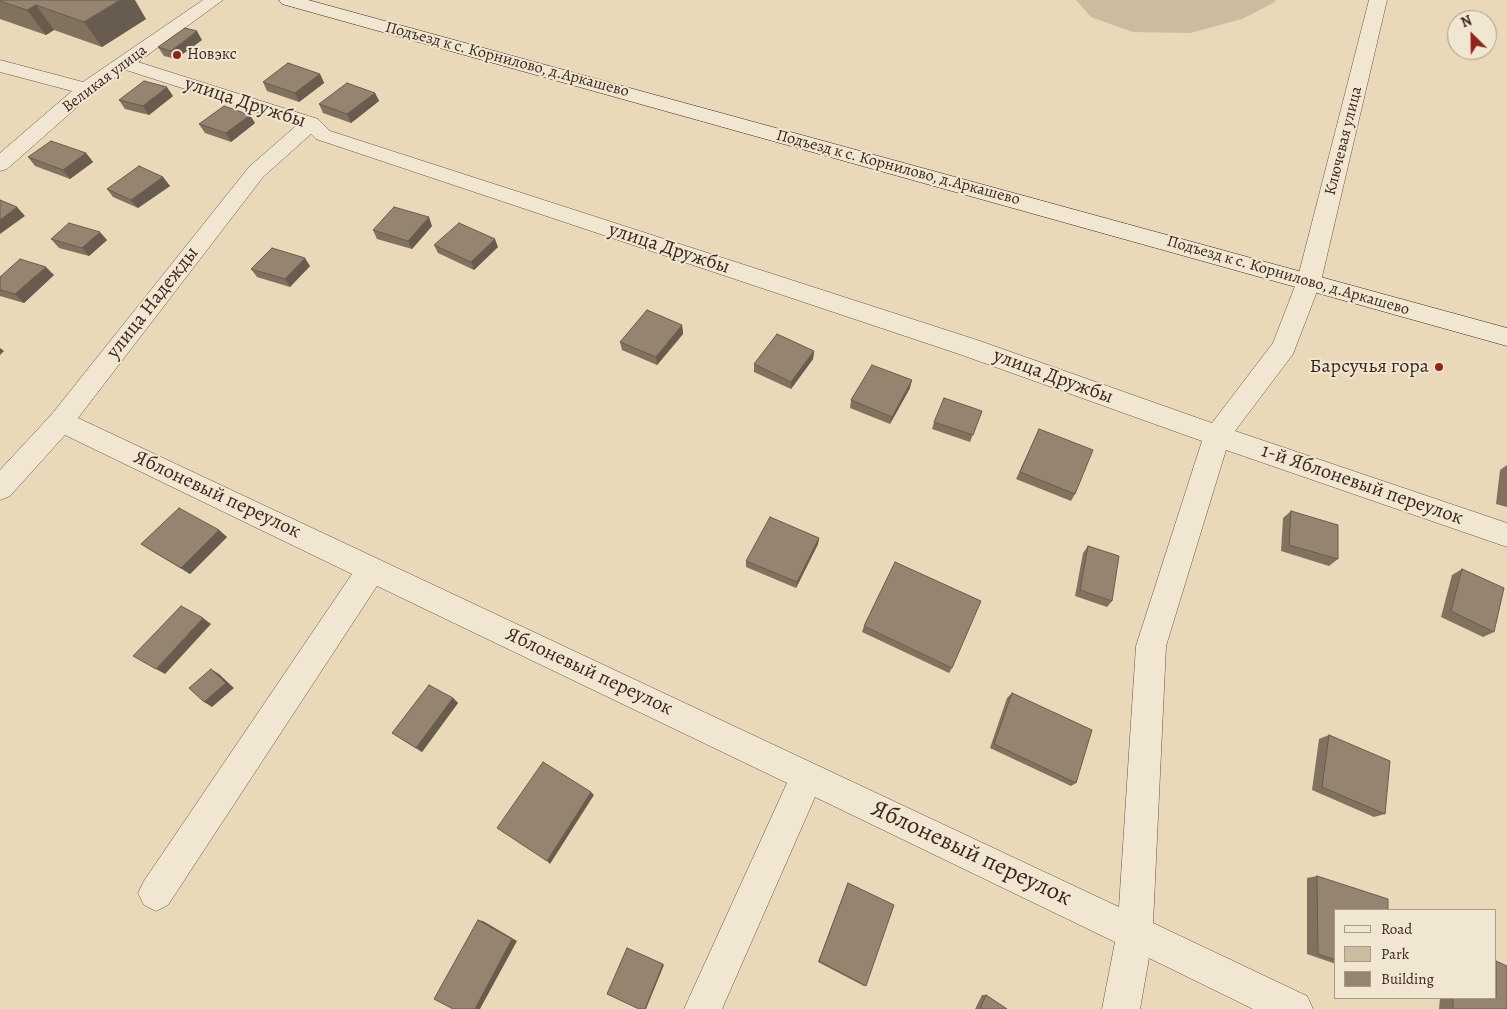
<!DOCTYPE html>
<html>
<head>
<meta charset="utf-8">
<style>
	body { margin:0 }
	#map { position:relative; width:1507px; height:1009px; overflow:hidden; background:#e9d9b9; font-family:Alegreya,serif }
	canvas { display:block }
	.legend { position:absolute; left:1334px; top:909px; width:162px; height:90px; box-sizing:border-box; background:#f1e6d2; border:1px solid #a89a8a; margin:0; padding:6px 9px; list-style:none; font-size:15px; color:#3a271e }
	.legend li { display:flex; align-items:center; gap:10px; height:25px }
	.legend b { width:25px; border:1px solid #a89a8a }
	.north { position:absolute; left:1447px; top:10px; width:50px; height:50px; box-sizing:border-box; background:#f1e6d2; border:1px solid #a89a8a; border-radius:50%; rotate:337deg; font-size:14px; font-weight:700; line-height:20px; text-align:center; color:#3a271e }
	.north::after { content:''; display:block; margin:auto; width:18px; height:22px; background:#8f2418; clip-path:polygon(50% 0,100% 100%,50% 72%,0 100%) }
</style>
</head>
<body>
<div id="map">
<canvas width="1507" height="1009"></canvas>
<ul class="legend">
<li><b style="height:6px;background:#f1e6d2"></b>Road</li>
<li><b style="height:14px;background:#cbbb9f"></b>Park</li>
<li><b style="height:14px;background:#95846f"></b>Building</li>
</ul>
<div class="north">N</div>
</div>
<script>
const c = document.querySelector('canvas').getContext('2d');
c.lineJoin = 'round';
function fillPath(path, color) {
  c.fillStyle = color;
  c.fill(path, 'evenodd');
}
function toPath(rows) {
  const path = new Path2D();
  for (const r of rows) {
    path.moveTo(r[0], r[1]);
    for (let i = 2; i < r.length; i += 2) path.lineTo(r[i], r[i + 1]);
  }
  return path;
}
function trace(path, color, width, dash) {
  c.strokeStyle = color;
  c.lineWidth = width;
  c.lineCap = dash ? 'butt' : 'round';
  c.setLineDash(dash || []);
  c.stroke(path);
}
function label(font, color, halo, rows, align = 'center') {
  c.font = font + ' Alegreya,serif';
  c.lineWidth = 4;
  c.setLineDash([]);
  c.textBaseline = 'middle';
  c.strokeStyle = halo;
  c.fillStyle = color;
  for (const [text, x, y, turn = 0] of rows) {
    c.save();
    c.translate(x, y);
    c.rotate((+turn || 0) * Math.PI / 180);
    c.textAlign = isNaN(turn) ? turn : align;
    if (halo) c.strokeText(text, 0, 0);
    c.fillText(text, 0, 0);
    c.restore();
  }
}
fillPath(toPath([
	[1076,0,1276,0,1275,2,1242,19,1190,33,1133,32,1091,17]
]), '#cbbb9f');
const street = toPath([
	[203,0,223,0,138,62,318,119,330,131,977,340,1212,423,1273,343,1297,281,1369,0,1387,0,1321,281,1293,354,1235,431,1507,523,1507,547,1226,450,1166,646,1153,923,1307,996,1313,1009,1253,1009,1149,958,1140,1009,1102,1009,1115,942,815,797,722,1009,684,1009,787,783,377,586,168,905,156,911,144,905,138,893,144,881,352,574,65,435,10,496,0,500,0,470,52,414,249,167,297,125,126,70,93,93,7,169,0,171,0,153,72,91,0,72,0,60,83,82,203,0],
	[311,134,316,139,959,354,1202,441,1136,646,1119,907,78,418,263,177,311,134]
]);
const secondary = toPath([
	[279,0,308,0,1507,328,1507,346,282,4,279,0]
]);
trace(street, '#665445', 1);
trace(secondary, '#3a271e', 1);
fillPath(street, '#f1e6d2');
fillPath(secondary, '#f1e6d2');
fillPath(toPath([
	[0,0,146,19,102,47,54,30,46,35,0,19],
	[202,40,176,59,164,56,158,47],
	[320,74,324,83,299,102,267,91,263,82],
	[375,93,379,101,351,123,323,113,319,104],
	[173,96,149,115,125,109,119,100],
	[255,123,231,142,205,133,199,124],
	[86,153,93,162,70,179,35,166,28,157],
	[163,177,170,186,138,208,113,197,107,189],
	[432,226,412,249,377,239,373,230],
	[51,239,107,240,89,256,59,248],
	[434,245,498,247,474,270,438,253],
	[310,266,290,287,257,277,251,269],
	[54,275,24,303,0,296,0,277],
	[682,325,683,334,657,365,622,350,620,342],
	[814,351,813,359,791,389,754,372,754,364],
	[910,388,890,424,850,408,851,400],
	[982,411,970,442,932,429,934,422],
	[1039,429,1075,494,1071,501,1016,479],
	[1507,465,1507,507,1496,504,1500,470],
	[1291,511,1338,559,1329,566,1281,551,1283,518],
	[219,530,227,537,190,574,150,550,141,544],
	[819,538,818,544,796,588,746,567,746,561],
	[1088,546,1112,601,1107,607,1075,596,1083,553],
	[1462,569,1494,632,1483,637,1441,617,1452,575],
	[864,626,952,668,949,673,862,632],
	[1012,693,1076,783,1071,786,990,748,1007,698],
	[453,698,458,703,422,752,392,733],
	[1329,735,1385,814,1374,817,1312,790,1319,739],
	[1317,876,1336,910,1336,964,1307,954,1307,878],
	[848,883,866,986,864,986,818,962,847,885],
	[982,995,986,995,1007,1009,975,1009],
	[1440,998,1496,998,1507,1009,1439,1009]
]), '#80725f');
fillPath(toPath([
	[120,0,135,0,146,19,102,47,84,22],
	[36,5,54,30,46,35,27,10],
	[197,31,202,40,176,59,171,51],
	[320,74,324,83,299,102,295,93],
	[167,87,173,96,149,115,143,106],
	[375,93,379,101,351,123,347,114],
	[250,115,255,123,231,142,226,133],
	[86,153,93,162,70,179,63,170],
	[163,177,170,186,138,208,131,200],
	[17,207,25,216,0,234,0,220],
	[429,217,432,226,412,249,408,241],
	[100,232,107,240,89,256,82,248],
	[495,239,498,247,474,270,471,262],
	[305,258,310,266,290,287,285,279],
	[46,267,54,275,24,303,15,294],
	[682,325,683,334,657,365,656,357],
	[0,348,4,351,0,355],
	[814,351,813,359,791,389,791,382],
	[912,380,910,388,890,424,892,417],
	[219,530,227,537,190,574,181,568],
	[819,538,818,544,796,588,797,582],
	[203,618,211,624,165,674,156,669],
	[211,669,219,674,234,688,212,707,204,702],
	[453,698,458,703,422,752,416,748],
	[591,792,594,795,550,864,547,861],
	[478,920,483,921,517,941,480,1009,475,1009],
	[627,948,664,965,646,1009,645,1009]
]), '#685c4e');
const building = toPath([
	[0,0,120,0,84,22,36,5,27,10,0,1,0,0],
	[185,28,197,31,171,51,158,47,185,28],
	[288,63,320,74,295,93,263,82,288,63],
	[144,81,167,87,143,106,119,100,144,81],
	[347,83,375,93,347,114,319,104,347,83],
	[224,106,250,115,226,133,199,124,224,106],
	[51,141,86,153,63,170,28,157,51,141],
	[139,166,163,177,131,200,107,189,139,166],
	[0,200,17,207,0,220,0,200],
	[394,207,429,217,408,241,373,230,394,207],
	[69,223,100,232,82,248,51,239,69,223],
	[459,223,495,239,471,262,434,245,459,223],
	[272,248,305,258,285,279,251,269,272,248],
	[20,259,46,267,15,294,0,290,0,277,20,259],
	[647,310,682,325,656,357,620,342,647,310],
	[777,334,814,351,791,382,754,364,777,334],
	[872,365,912,380,892,417,851,400,872,365],
	[944,398,982,411,973,435,934,422,944,398],
	[1039,429,1093,450,1075,494,1020,472,1039,429],
	[179,508,219,530,181,568,141,544,179,508],
	[1291,511,1338,525,1338,559,1289,545,1291,511],
	[770,517,819,538,797,582,746,561,770,517],
	[1088,546,1119,556,1112,601,1080,590,1088,546],
	[895,562,981,601,952,668,864,626,895,562],
	[1462,569,1504,588,1494,632,1451,611,1462,569],
	[181,606,203,618,156,669,133,656,181,606],
	[211,669,226,683,204,702,189,688,211,669],
	[429,685,453,698,416,748,392,733,429,685],
	[1012,693,1092,730,1076,783,994,744,1012,693],
	[1329,735,1390,761,1385,814,1322,787,1329,735],
	[543,762,591,792,547,861,497,828,543,762],
	[1317,876,1388,899,1388,910,1336,910,1336,960,1318,954,1317,876],
	[848,883,894,905,866,986,819,961,848,883],
	[478,920,512,939,475,1009,453,1009,434,999,478,920],
	[627,948,663,964,645,1009,639,1009,607,994,627,948],
	[1496,961,1507,966,1507,1009,1453,1009,1453,998,1496,998,1496,961],
	[986,995,1007,1009,980,1009,986,995]
]);
fillPath(building, '#95846f');
trace(building, '#685c4e', 1);
for (const [x, y, r, color] of [
	[177,55,5,"#8f2418"],
	[1439,367,5,"#8f2418"]
]) {
  const dot = new Path2D();
  dot.arc(x, y, r, 0, 2 * Math.PI);
  c.fillStyle = color;
  c.fill(dot);
  trace(dot, '#f1e6d2', 2);
}
label('16px', '#3a271e', '#f1e6d2', [
	["Новэкс",187,55]
], 'left');
label('16px', '#3a271e', '#f1e6d2', [
	["Подъезд к с. Корнилово, д.Аркашево",507,60,15],
	["Великая улица",105,79,-37],
	["Ключевая улица",1344,141,-76],
	["Подъезд к с. Корнилово, д.Аркашево",898,168,15],
	["Подъезд к с. Корнилово, д.Аркашево",1288,276,16]
]);
label('20px', '#3a271e', '#f1e6d2', [
	["улица Дружбы",245,103,18],
	["улица Дружбы",669,249,18],
	["улица Надежды",153,303,-52],
	["улица Дружбы",1053,377,20],
	["1-й Яблоневый переулок",1362,485,19],
	["Яблоневый переулок",217,495,25],
	["Яблоневый переулок",589,672,25]
]);
label('20px', '#3a271e', '#f1e6d2', [
	["Барсучья гора",1429,367]
], 'right');
label('24px', '#3a271e', '#f1e6d2', [
	["Яблоневый переулок",971,854,25]
]);
</script>
</body>
</html>
